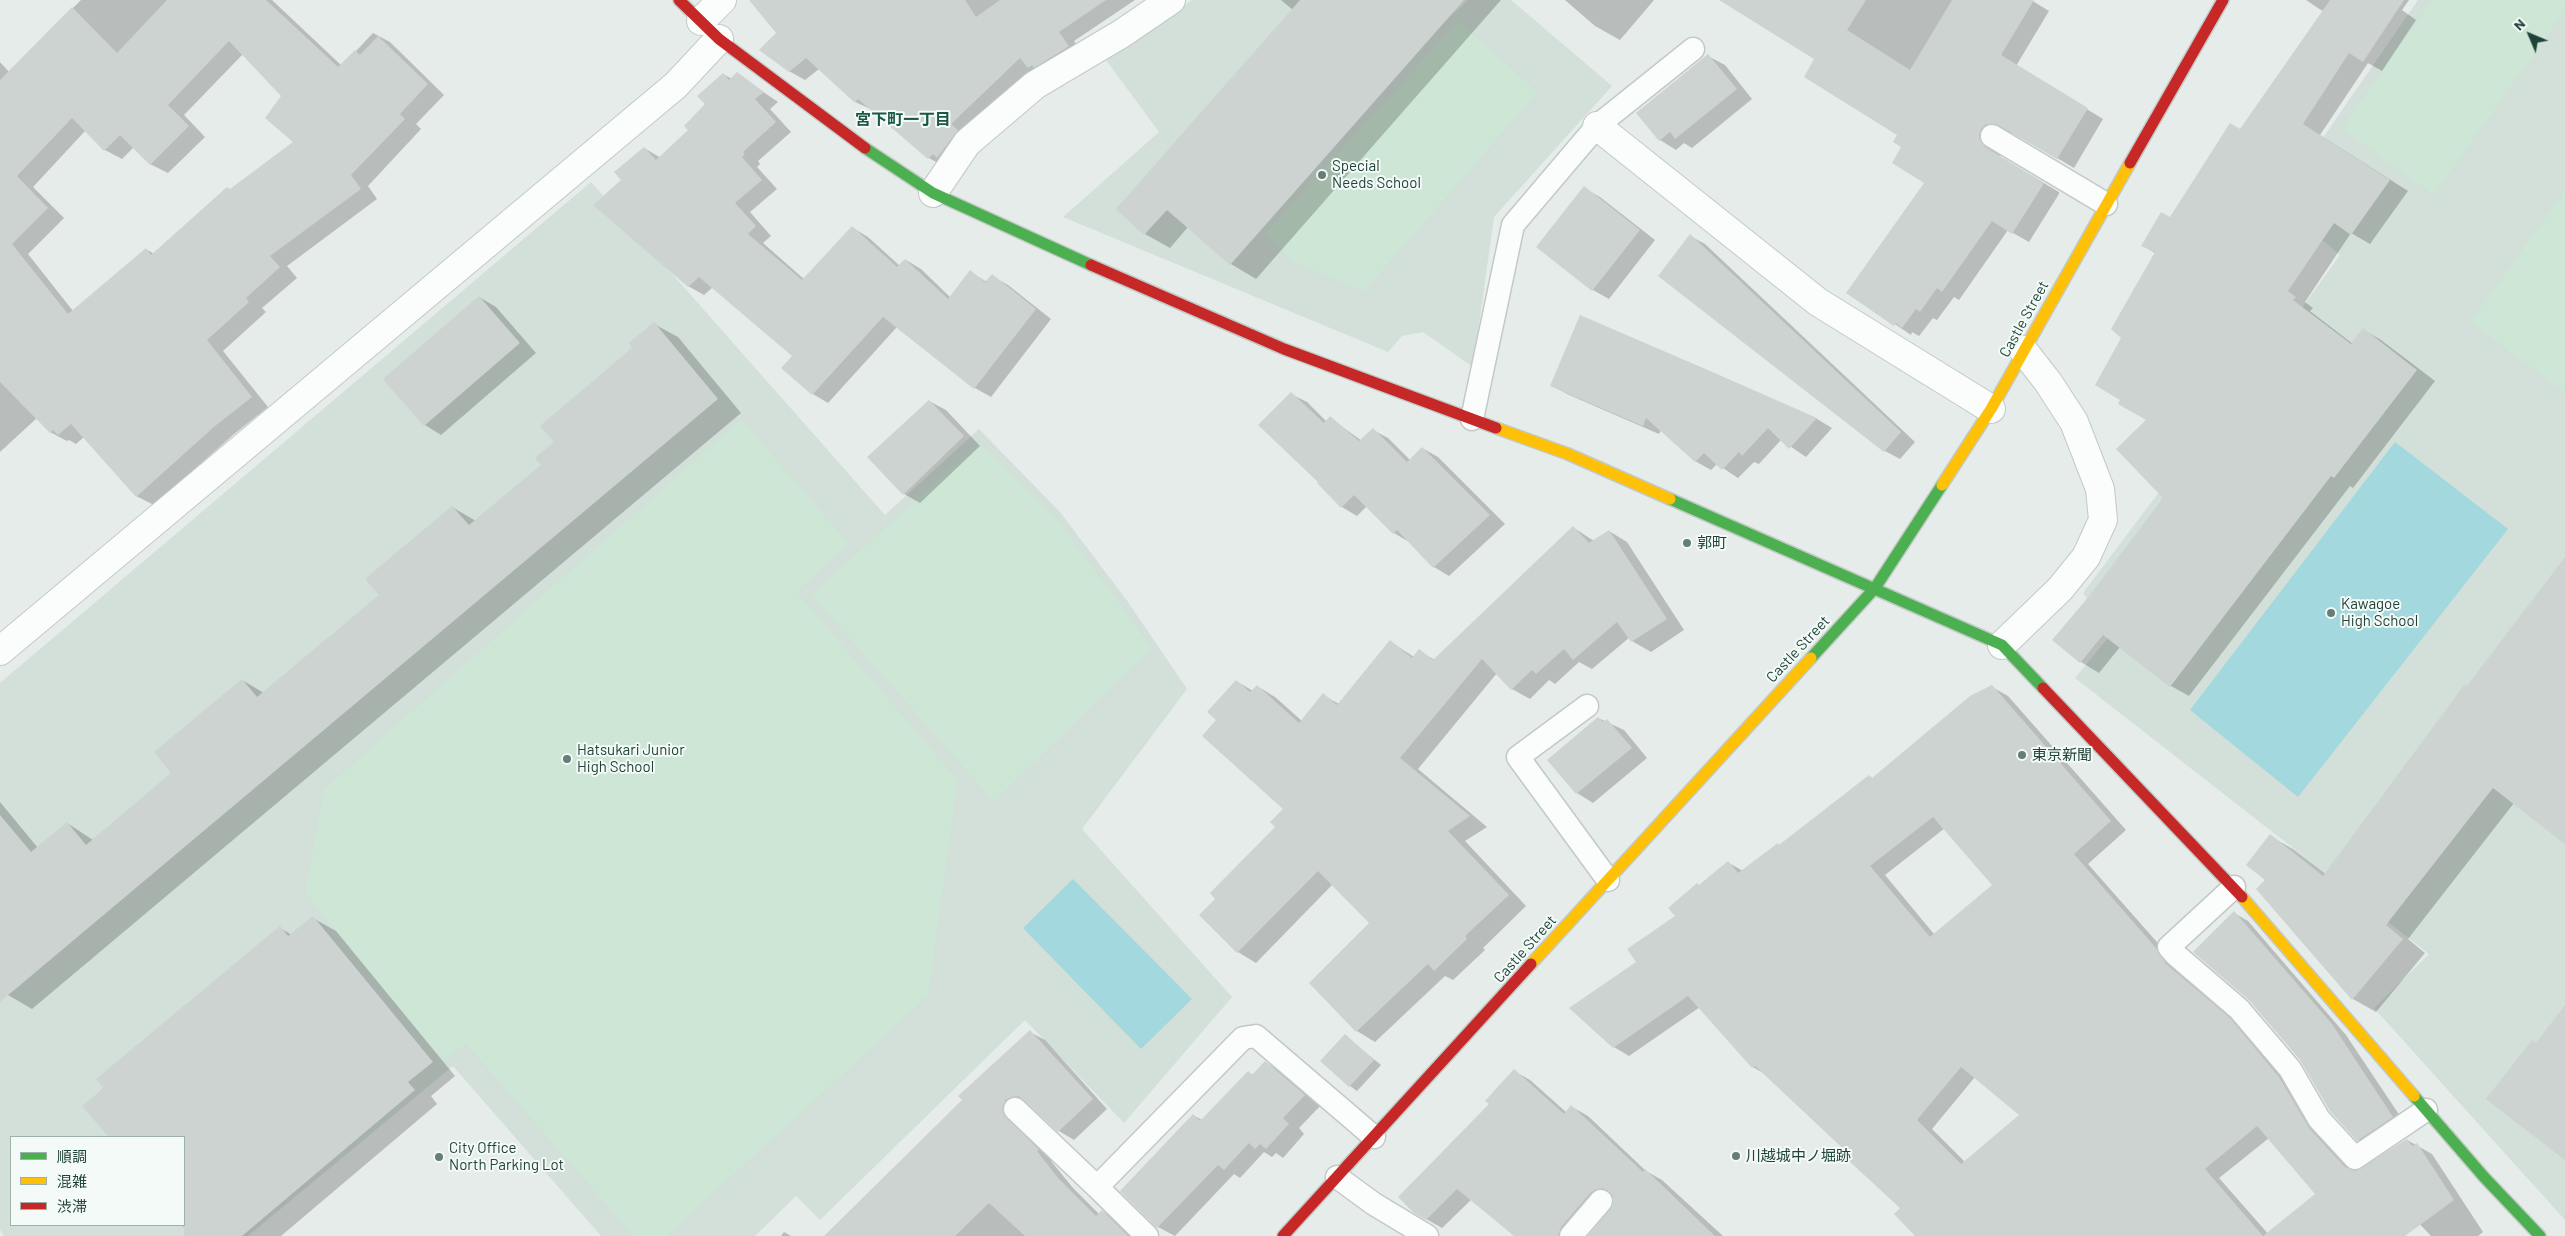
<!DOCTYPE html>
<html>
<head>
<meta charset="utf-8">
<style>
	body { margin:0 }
	#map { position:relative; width:2565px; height:1236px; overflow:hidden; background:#e6ece9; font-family:Barlow,"Noto Sans JP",sans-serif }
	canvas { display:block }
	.legend { position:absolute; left:10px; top:1136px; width:175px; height:90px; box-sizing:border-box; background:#f4faf7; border:1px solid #9fb1ab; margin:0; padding:6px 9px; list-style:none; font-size:15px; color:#204339 }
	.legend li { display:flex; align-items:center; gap:10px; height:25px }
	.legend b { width:25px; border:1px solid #9fb1ab }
	.north { position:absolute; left:2505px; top:10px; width:50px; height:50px; -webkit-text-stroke:4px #f4faf7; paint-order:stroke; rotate:315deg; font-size:14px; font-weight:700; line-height:20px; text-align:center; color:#204339 }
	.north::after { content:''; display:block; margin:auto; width:18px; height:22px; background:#204339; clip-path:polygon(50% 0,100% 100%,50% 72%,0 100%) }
</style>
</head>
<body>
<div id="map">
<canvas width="2565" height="1236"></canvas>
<ul class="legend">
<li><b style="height:6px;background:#4caf50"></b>順調</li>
<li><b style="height:6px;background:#ffc107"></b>混雑</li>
<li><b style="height:6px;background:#c62828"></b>渋滞</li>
</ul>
<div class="north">N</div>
</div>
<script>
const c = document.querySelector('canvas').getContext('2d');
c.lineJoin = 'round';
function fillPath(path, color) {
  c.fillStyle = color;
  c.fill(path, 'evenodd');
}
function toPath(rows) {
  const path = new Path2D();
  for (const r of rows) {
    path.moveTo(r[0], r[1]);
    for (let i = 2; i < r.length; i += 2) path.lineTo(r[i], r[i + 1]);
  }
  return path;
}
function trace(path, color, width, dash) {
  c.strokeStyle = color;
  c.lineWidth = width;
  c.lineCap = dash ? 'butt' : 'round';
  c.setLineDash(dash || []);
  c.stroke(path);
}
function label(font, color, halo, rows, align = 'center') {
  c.font = font + ' Barlow,"Noto Sans JP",sans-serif';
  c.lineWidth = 4;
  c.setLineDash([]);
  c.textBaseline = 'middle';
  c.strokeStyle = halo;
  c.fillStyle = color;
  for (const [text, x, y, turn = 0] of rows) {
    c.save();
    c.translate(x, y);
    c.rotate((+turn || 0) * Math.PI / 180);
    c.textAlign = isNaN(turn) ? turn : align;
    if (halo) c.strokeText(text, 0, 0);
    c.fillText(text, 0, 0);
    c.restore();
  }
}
fillPath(toPath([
	[1192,0,1414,0,1441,25,1468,0,1511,0,1612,86,1494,217,1473,367,1423,332,1402,336,1388,352,1063,217,1159,132,1106,60],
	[2418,0,2565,0,2565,1220,2374,1008,2429,954,2075,678,2112,633,2083,593,2202,435,2268,355,2340,255,2278,203],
	[591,182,885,515,979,429,1060,512,1128,602,1187,689,1082,829,1232,997,1124,1123,1025,1020,820,1220,796,1196,755,1236,601,1236,453,1066,248,1236,4,1236,0,1230,0,683],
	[11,1137,184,1137,184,1225,11,1225]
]), '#d3dfd9');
fillPath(toPath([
	[2432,0,2565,0,2565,11,2434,195,2341,129],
	[1458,21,1538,92,1364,292,1293,262,1265,234],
	[2565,190,2565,393,2470,322],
	[741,419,849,543,797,592,958,780,928,996,667,1236,633,1236,466,1044,443,1061,305,893,324,789],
	[979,443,1058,520,1152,648,994,802,811,595]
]), '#cde6d5');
fillPath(toPath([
	[2395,442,2508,529,2298,797,2190,710],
	[1073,879,1192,999,1141,1049,1023,928]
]), '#a2d8de');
fillPath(toPath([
	[81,0,272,0,342,66,373,33,390,42,444,95,416,124,421,129,368,186,377,199,287,266,297,278,262,308,266,312,223,351,268,407,233,435,154,505,136,496,84,437,76,444,69,440,67,441,50,432,37,418,0,452,0,62,9,72],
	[243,54,283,96,295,142,230,190,154,254,146,249,73,311,28,254,64,218,33,187,86,130,105,150,122,159,134,147,150,164,168,173,205,137,184,115],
	[773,0,1135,0,1074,41,1084,56,1045,77,1033,70,965,133,945,167,929,158,873,110,855,102,819,69,805,80,789,71,778,34],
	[1281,0,1501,0,1256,279,1231,264,1188,227,1170,248,1145,234,1293,10],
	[1565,0,1654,0,1620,40,1595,26],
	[1730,0,2031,0,2049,11,2016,66,2103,119,2074,168,2015,133,2003,133,1995,146,2001,158,2059,192,2059,194,2029,242,2008,230,1959,300,1954,297,1937,320,1933,318,1919,336,1912,332,1911,335,1848,292,1926,182,1902,147,1898,135,1816,59],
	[2306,0,2409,0,2402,10,2416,20,2382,71,2368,63,2320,135,2408,191,2370,244,2351,233,2305,302,2313,308,2310,311,2353,344,2364,330,2381,340,2435,381,2353,488,2350,486,2189,696,2171,686,2120,647,2099,673,2081,662,2054,640,2091,596,2165,498,2148,420,2122,338,2155,253,2143,246,2171,219,2241,131,2324,12],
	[1708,56,1725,65,1752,99,1692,148,1684,143,1676,150,1660,140],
	[723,74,732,79,737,74,778,102,770,109,791,132,758,161,760,164,757,167,777,189,750,212,771,236,763,243,805,280,853,228,868,237,900,266,906,260,921,269,950,297,970,272,987,282,992,276,1008,285,1051,319,991,397,975,388,897,327,828,403,813,394,794,355,713,287,704,295,688,286,623,181,644,148,661,158,689,130],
	[1584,188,1600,197,1655,240,1609,299,1593,290],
	[1690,236,1705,244,1915,442,1900,459,1885,451,1659,276],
	[479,297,496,307,536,353,441,435,425,425],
	[1581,316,1817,419,1832,428,1806,457,1781,440,1759,464,1754,462,1738,478,1717,464,1711,470,1695,461,1661,430,1659,434,1567,394,1551,385],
	[654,324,678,337,741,413,32,1009,8,995,0,985,0,802,38,848,67,823,93,840,173,773,242,680,264,693,381,595,452,507,476,521,542,465,556,442],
	[1291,394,1307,402,1327,422,1330,418,1362,441,1373,430,1388,438,1410,460,1422,448,1438,457,1505,524,1449,576,1434,567,1409,542,1394,533,1367,506,1357,516,1342,507,1320,482],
	[929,401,946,410,980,446,920,503,904,494],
	[1574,528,1594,541,1609,531,1627,542,1684,630,1651,652,1632,641,1630,637,1592,669,1579,662,1555,684,1549,680,1530,699,1512,689,1497,673,1418,769,1487,827,1465,841,1526,906,1483,948,1485,950,1453,980,1445,976,1375,1042,1357,1031,1310,983,1371,923,1333,884,1256,963,1238,952,1217,899,1277,827,1284,809,1218,719,1236,681,1253,691,1257,686,1275,697,1302,721,1323,695,1339,704,1391,642,1414,657,1419,651,1435,660],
	[2565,559,2565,843,2514,803,2408,939,2425,953,2376,1012,2353,999,2258,889,2267,880,2270,836,2293,849,2326,874],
	[1992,687,2008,696,2126,830,2088,864,2171,958,2245,1029,2294,1087,2325,1138,2357,1171,2407,1140,2432,1154,2483,1232,2478,1236,2431,1236,2397,1200,2356,1236,2284,1236,2317,1194,2269,1138,2219,1178,2270,1236,1917,1236,1902,1208,1854,1157,1766,1075,1753,1067,1700,1007,1629,1056,1614,1047,1638,963,1700,886,1729,863,1743,871,1780,846,1869,776,1874,779],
	[1945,828,1993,885,1934,934,1885,875],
	[1975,1077,2021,1115,1965,1162,1932,1129],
	[1598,718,1624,730,1647,758,1593,803,1577,793,1548,760],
	[2234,913,2248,921,2346,1035,2406,1125,2372,1148,2358,1140],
	[313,918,336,931,455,1076,431,1096,437,1104,281,1236,191,1236,182,1225,184,1225,184,1137,110,1137,84,1106,280,928,292,935],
	[1030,1032,1045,1040,1107,1109,1074,1140,1059,1131,1030,1105,1027,1105,1053,1159,1051,1161,1073,1188,1099,1214,1102,1211,1117,1220,1133,1236,825,1236,964,1100],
	[1345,1036,1381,1065,1357,1091,1350,1086],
	[1265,1062,1281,1072,1321,1105,1299,1128,1304,1134,1283,1158,1276,1153,1272,1157,1264,1152,1240,1178,1234,1174,1175,1236,1158,1227,1121,1191,1193,1115,1202,1120,1248,1072,1253,1075],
	[1514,1071,1530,1080,1566,1112,1572,1107,1588,1116,1646,1171,1662,1180,1723,1236,1590,1236,1612,1210,1615,1196,1607,1201,1577,1236,1516,1236,1472,1199,1442,1228,1414,1212],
	[784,1232,791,1236,781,1236]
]), '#0003');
fillPath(toPath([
	[167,0,266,0,338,67,355,50,360,55,378,36,428,84,400,114,405,119,351,175,361,189,270,256,280,267,246,298,249,302,207,340,252,397,215,426,136,497,71,424,58,435,53,430,50,433,0,382,0,80,72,7,117,53],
	[229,41,281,96,265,118,293,142,230,189,227,187,151,255,146,248,68,314,12,244,48,208,17,176,72,118,104,151,120,135,150,165,189,126,168,105],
	[749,0,965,0,976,17,1000,0,1106,0,1059,32,1069,46,1034,68,1032,65,1028,68,1020,58,951,124,958,130,937,158,933,154,928,159,858,99,855,103,806,58,789,72,759,50,776,33],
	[1300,0,1464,0,1230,265,1167,210,1144,235,1116,209],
	[1719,0,1866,0,1847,30,1910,70,1952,0,2034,0,2001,55,2088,108,2057,159,1998,125,1986,124,1981,129,1979,136,1985,147,2043,182,2043,185,2012,234,1992,221,1942,292,1937,288,1920,312,1916,309,1902,328,1896,323,1894,326,1846,293,1924,183,1892,163,1901,147,1893,142,1897,135,1804,77,1814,59],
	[2330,0,2404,0,2363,62,2349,53,2303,124,2390,180,2351,235,2334,223,2288,291,2296,297,2293,300,2351,344,2363,328,2417,370,2334,478,2331,476,2170,687,2103,635,2080,663,2052,640,2090,595,2163,498,2116,449,2146,420,2118,404,2120,400,2095,385,2121,338,2111,329,2155,252,2141,246,2161,212,2170,217,2230,123,2240,129],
	[1708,54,1737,89,1675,139,1670,132,1659,141,1636,113],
	[737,72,764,92,755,99,776,122,743,152,745,154,742,157,762,180,735,203,756,226,748,234,802,280,852,226,897,267,905,259,948,299,970,270,985,282,992,274,1036,309,974,389,883,317,812,395,781,368,792,356,699,277,688,287,593,205,621,180,614,172,644,147,656,160,688,130,684,126,705,104,697,96,723,73,729,80],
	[1584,186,1640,230,1592,291,1536,247],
	[1690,234,1901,432,1884,452,1658,276],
	[479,296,520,343,424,426,383,379],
	[1580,315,1717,374,1817,418,1789,449,1768,428,1742,456,1739,452,1722,470,1704,453,1695,462,1646,418,1643,426,1550,386],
	[654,322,718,399,0,1002,0,815,31,852,67,822,86,845,171,773,154,752,242,679,257,697,379,595,365,579,452,506,469,525,541,465,535,458,554,442,540,426,632,348,629,343],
	[1291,392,1324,423,1330,416,1359,441,1373,428,1407,462,1422,447,1490,515,1433,568,1397,530,1393,534,1354,495,1341,508,1317,483,1318,482,1258,425],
	[929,400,964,436,903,495,867,457],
	[1573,526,1589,543,1609,530,1667,619,1631,642,1617,622,1573,660,1564,649,1536,674,1532,670,1511,690,1482,659,1400,758,1470,816,1448,831,1509,895,1465,936,1467,939,1434,971,1428,964,1356,1032,1309,983,1369,923,1318,871,1237,953,1199,915,1215,899,1210,893,1275,827,1270,822,1283,809,1202,736,1216,720,1207,712,1236,680,1250,692,1257,685,1299,723,1323,693,1337,705,1390,640,1412,658,1419,649,1433,660],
	[2565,557,2565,844,2493,788,2386,925,2403,939,2352,1000,2256,889,2265,880,2246,865,2270,834,2323,876,2465,684,2467,686],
	[1992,685,2111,821,2074,854,2156,948,2166,964,2230,1018,2279,1077,2309,1128,2345,1167,2356,1171,2407,1139,2412,1146,2417,1143,2454,1200,2405,1236,2263,1236,2315,1194,2257,1126,2205,1169,2263,1236,1915,1236,1894,1214,1900,1208,1849,1161,1852,1157,1755,1066,1752,1068,1688,996,1613,1048,1569,1008,1636,962,1627,949,1675,916,1668,908,1697,883,1699,885,1728,861,1738,873,1778,843,1779,845,1869,775,1872,778,1970,696],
	[1933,817,1992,885,1930,937,1870,866],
	[1961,1067,2019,1115,1961,1164,1917,1120],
	[1598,717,1603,722,1607,719,1632,748,1576,794,1547,760],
	[2234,911,2332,1024,2393,1117,2357,1141,2330,1111,2300,1060,2249,1000,2193,952],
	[313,916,433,1062,408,1082,415,1090,242,1236,184,1236,184,1137,109,1137,82,1106,104,1088,96,1079,280,926,288,936],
	[2565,1005,2565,1160,2486,1099,2532,1040,2536,1043],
	[1030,1030,1093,1099,1058,1132,1019,1096,1011,1097,1005,1100,1003,1113,1039,1150,1037,1151,1058,1178,1096,1216,1102,1210,1128,1236,1025,1236,989,1203,955,1236,824,1236,962,1100,958,1096],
	[1345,1034,1374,1060,1349,1087,1320,1061],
	[1265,1061,1305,1095,1283,1118,1289,1124,1266,1149,1260,1144,1255,1149,1249,1143,1224,1170,1218,1165,1157,1228,1120,1191,1193,1114,1200,1121,1248,1071,1252,1075],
	[1514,1069,1564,1114,1571,1105,1643,1172,1645,1169,1715,1236,1588,1236,1614,1204,1613,1196,1603,1188,1591,1192,1561,1227,1558,1236,1514,1236,1457,1189,1426,1220,1414,1213,1398,1197,1489,1104,1485,1101]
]), '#ccd3d0');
const lane = toPath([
	[1992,136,2106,204],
	[1472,419,1513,225,1597,126,1693,49],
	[1587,706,1518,757,1608,880],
	[2234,887,2169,947,2176,955,2239,1009,2290,1069,2319,1119,2355,1158,2426,1110],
	[1015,1109,1097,1187],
	[1337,1177,1374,1204,1427,1236],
	[1147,1236,1097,1187,1243,1038,1256,1036,1374,1137],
	[1571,1236,1601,1201]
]);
const street = toPath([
	[701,21,722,0],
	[1597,126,1818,302,1991,409],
	[933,193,967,143,1035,85,1121,34,1171,0],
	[2002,645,2060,589,2086,557,2103,520,2100,489,2074,422,2048,382,2023,350],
	[0,651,676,85,719,39]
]);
const fast = toPath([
	[865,148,933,193,1091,265],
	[1670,499,2002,645,2043,688],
	[1811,658,1875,588,1942,485],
	[2414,1096,2484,1177,2540,1236]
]);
const slow = toPath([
	[1496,428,1568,454,1670,499],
	[1942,485,1991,409,2130,163],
	[2242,897,2414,1096],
	[1531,964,1811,658]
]);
const jam = toPath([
	[679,0,719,39,865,148],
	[2130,163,2223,0],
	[1091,265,1284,349,1496,428],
	[2043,688,2242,897],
	[1283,1236,1531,964]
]);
trace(lane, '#c3c9c6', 25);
trace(street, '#c3c9c6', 30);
trace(fast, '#c1cac6', 14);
trace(slow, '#c1cac6', 14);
trace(jam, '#c1cac6', 14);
trace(lane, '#fbfcfc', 22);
trace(street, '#fbfcfc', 28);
trace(fast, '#4caf50', 11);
trace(slow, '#ffc107', 11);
trace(jam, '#c62828', 11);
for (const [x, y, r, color] of [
	[1322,175,5,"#657e77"],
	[1687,543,5,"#657e77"],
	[2331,613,5,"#657e77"],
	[2022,755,5,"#657e77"],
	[567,759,5,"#657e77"],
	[1736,1156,5,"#657e77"],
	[439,1157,5,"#657e77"]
]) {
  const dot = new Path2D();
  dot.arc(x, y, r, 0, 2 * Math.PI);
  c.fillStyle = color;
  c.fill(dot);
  trace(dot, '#f4faf7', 2);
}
label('15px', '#204339', '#f4faf7', [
	["Special",1332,166],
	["Needs School",1332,183],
	["郭町",1697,543],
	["Kawagoe",2341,604],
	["High School",2341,621],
	["Hatsukari Junior",577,750],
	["High School",577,767],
	["東京新聞",2032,755],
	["City Office",449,1148],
	["North Parking Lot",449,1165],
	["川越城中ノ堀跡",1746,1156]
], 'left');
label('15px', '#204339', '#f4faf7', [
	["Castle Street",2024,319,-61],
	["Castle Street",1798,649,-47],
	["Castle Street",1525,949,-48]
]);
label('bold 16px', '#195847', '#f4faf7', [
	["宮下町一丁目",903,120]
]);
</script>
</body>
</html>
